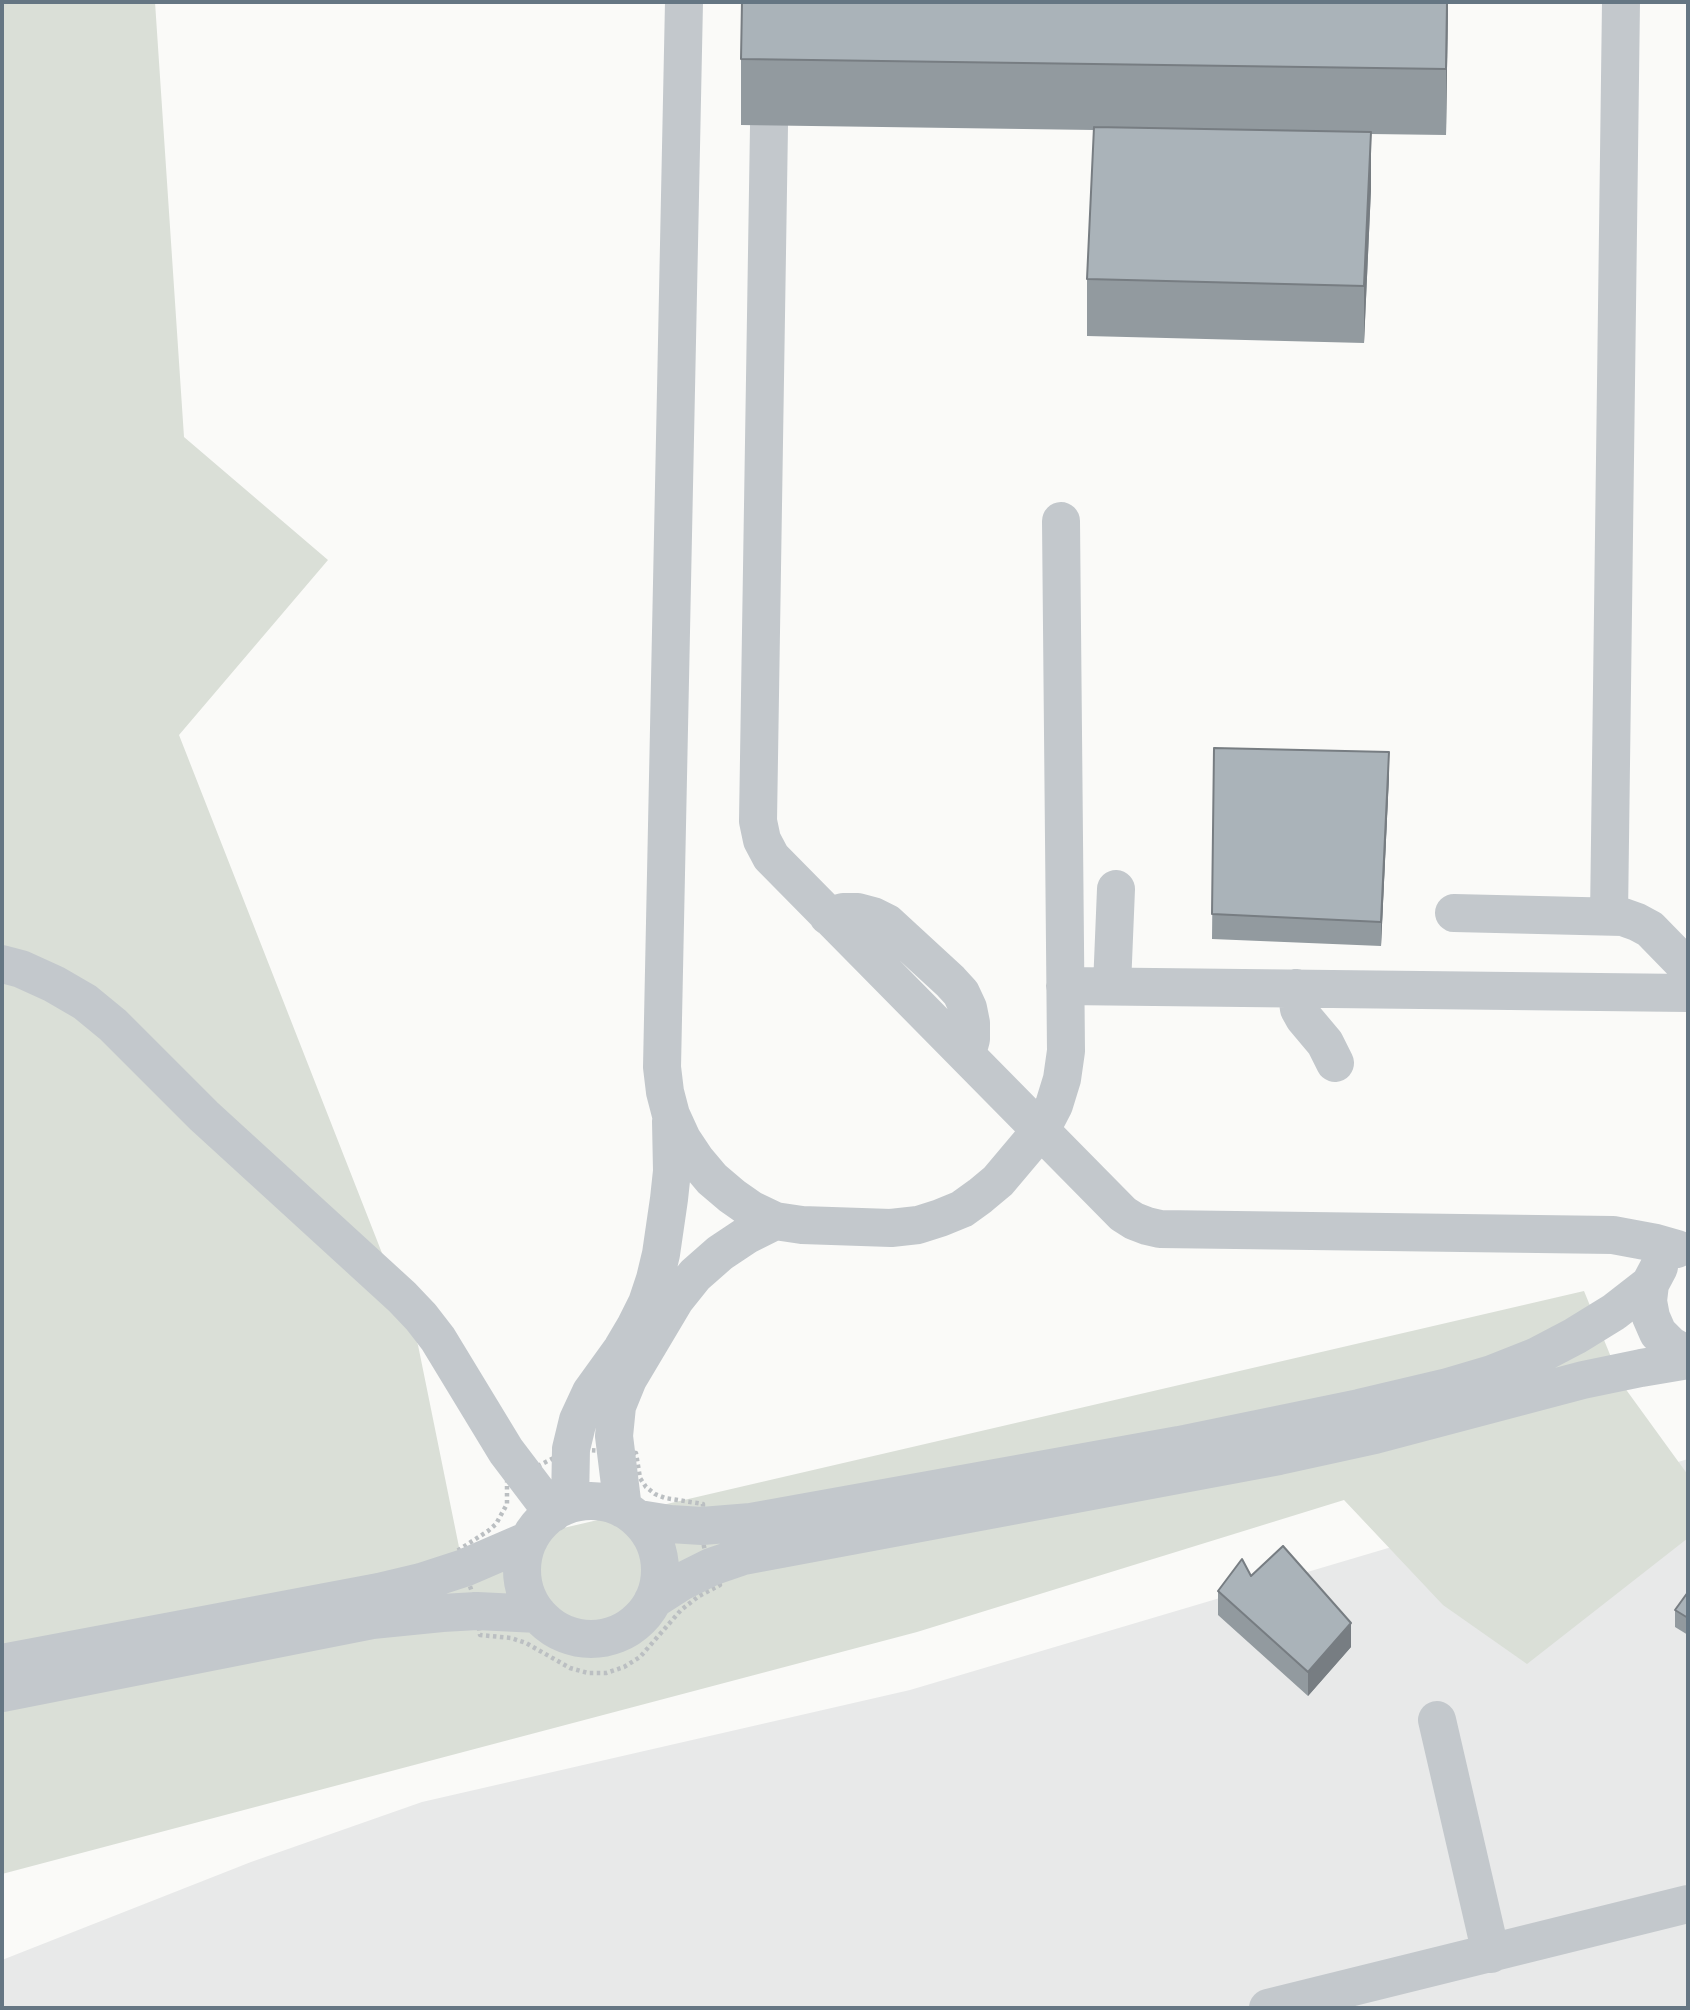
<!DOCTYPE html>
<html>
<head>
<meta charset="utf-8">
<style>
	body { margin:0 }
	#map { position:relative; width:1690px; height:2010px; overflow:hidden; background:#fafaf8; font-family:Karla,sans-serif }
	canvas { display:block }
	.frame { position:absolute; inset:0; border:4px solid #657683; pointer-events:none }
</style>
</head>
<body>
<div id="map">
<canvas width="1690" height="2010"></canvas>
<div class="frame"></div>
</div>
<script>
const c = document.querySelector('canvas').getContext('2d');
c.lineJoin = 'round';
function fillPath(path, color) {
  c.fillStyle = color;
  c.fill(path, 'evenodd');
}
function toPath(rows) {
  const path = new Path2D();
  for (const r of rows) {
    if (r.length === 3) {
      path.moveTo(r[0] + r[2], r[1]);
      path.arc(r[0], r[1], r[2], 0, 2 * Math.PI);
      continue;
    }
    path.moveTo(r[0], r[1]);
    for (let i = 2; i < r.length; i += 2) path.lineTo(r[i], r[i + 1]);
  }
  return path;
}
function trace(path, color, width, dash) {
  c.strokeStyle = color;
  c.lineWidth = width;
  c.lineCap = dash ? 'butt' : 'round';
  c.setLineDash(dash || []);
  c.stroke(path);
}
fillPath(toPath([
	[1688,1459,1688,2008,2,2008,2,1960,251,1862,422,1802,910,1690]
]), '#e8e9e9');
fillPath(toPath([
	[2,2,155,2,184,437,328,560,179,735,418,1345,460,1552,1584,1291,1622,1384,1688,1475,1688,1538,1527,1664,1443,1605,1344,1500,917,1632,2,1874]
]), '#dadfd7');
trace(toPath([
	[571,1449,636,1453,640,1478,646,1487,655,1494,665,1498,703,1504,702,1537,706,1556,720,1585,699,1596,681,1610,640,1657,624,1667,606,1673,588,1673,570,1668,526,1643,511,1638,480,1635,475,1600,457,1551,488,1531,496,1524,507,1504,507,1482,571,1449]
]), '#bbbfc2', 4.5, [3.5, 3.5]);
trace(toPath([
	[684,2,662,1067,665,1092,671,1115,682,1139,696,1160,712,1179,732,1196,752,1210,775,1221,802,1225,891,1228,918,1225,940,1218,962,1209,980,1196,998,1181,1041,1130,1054,1105,1062,1079,1066,1051,1061,521],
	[769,126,758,821,762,840,771,857,1123,1214,1134,1221,1147,1226,1160,1229,1613,1235,1656,1243,1677,1249],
	[1454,913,1623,917,1637,922,1650,929,1688,968],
	[828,916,843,912,858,912,873,916,887,923,950,981,961,993,968,1008,971,1023,971,1039,967,1054],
	[1609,916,1621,2],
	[2,964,21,969,54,984,85,1002,113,1025,204,1116,402,1297,421,1317,438,1339,506,1451,553,1513],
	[1065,986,1688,993],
	[1112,986,1116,889],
	[1296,988,1299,1009,1304,1018,1325,1043,1335,1063],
	[1659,1267,1650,1284,1648,1301,1651,1317,1658,1333,1670,1345,1688,1355],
	[591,1570,69],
	[570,1504,571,1449,578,1420,591,1392,622,1349,635,1327,647,1303,655,1279,661,1254,669,1199,672,1171,671,1121],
	[623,1509,614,1436,617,1406,628,1379,675,1300,695,1275,720,1253,747,1235,775,1221],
	[639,1519,670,1524,702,1526,751,1522,1179,1445,1359,1408,1448,1387,1492,1374,1535,1357,1575,1336,1614,1312,1650,1284],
	[653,1600,681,1582,711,1567,743,1556,1279,1456,1375,1435,1583,1380,1641,1368,1688,1360],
	[2,1663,379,1592,421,1582,464,1568,529,1540],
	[2,1693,372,1620,442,1613,477,1611,538,1614],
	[1437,1720,1491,1954],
	[1268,2008,1688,1904]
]), '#c3c8cc', 38);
fillPath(toPath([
	[1448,2,1446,135,1371,134,1371,189,1364,343,1087,336,1087,279,1094,130,741,125,741,59],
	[1214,748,1389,776,1381,946,1212,939],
	[1251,1576,1351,1647,1308,1696,1218,1615,1218,1591],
	[1688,1592,1688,1635,1675,1627,1675,1610]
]), '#929a9f');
fillPath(toPath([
	[1447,2,1448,2,1446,135,1446,69],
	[1371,132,1371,189,1364,343,1364,286],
	[1389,752,1389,776,1381,946,1381,922],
	[1351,1623,1351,1647,1308,1696,1308,1672]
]), '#777d82');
const building = toPath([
	[742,2,1447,2,1446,69,741,59,742,2],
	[1094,127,1371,132,1364,286,1087,279,1094,127],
	[1214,748,1389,752,1381,922,1212,914,1214,748],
	[1283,1546,1351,1623,1308,1672,1218,1591,1242,1559,1251,1576,1283,1546],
	[1688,1592,1688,1618,1675,1610,1688,1592]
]);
fillPath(building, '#aab3b9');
trace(building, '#777d82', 2);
</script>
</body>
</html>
